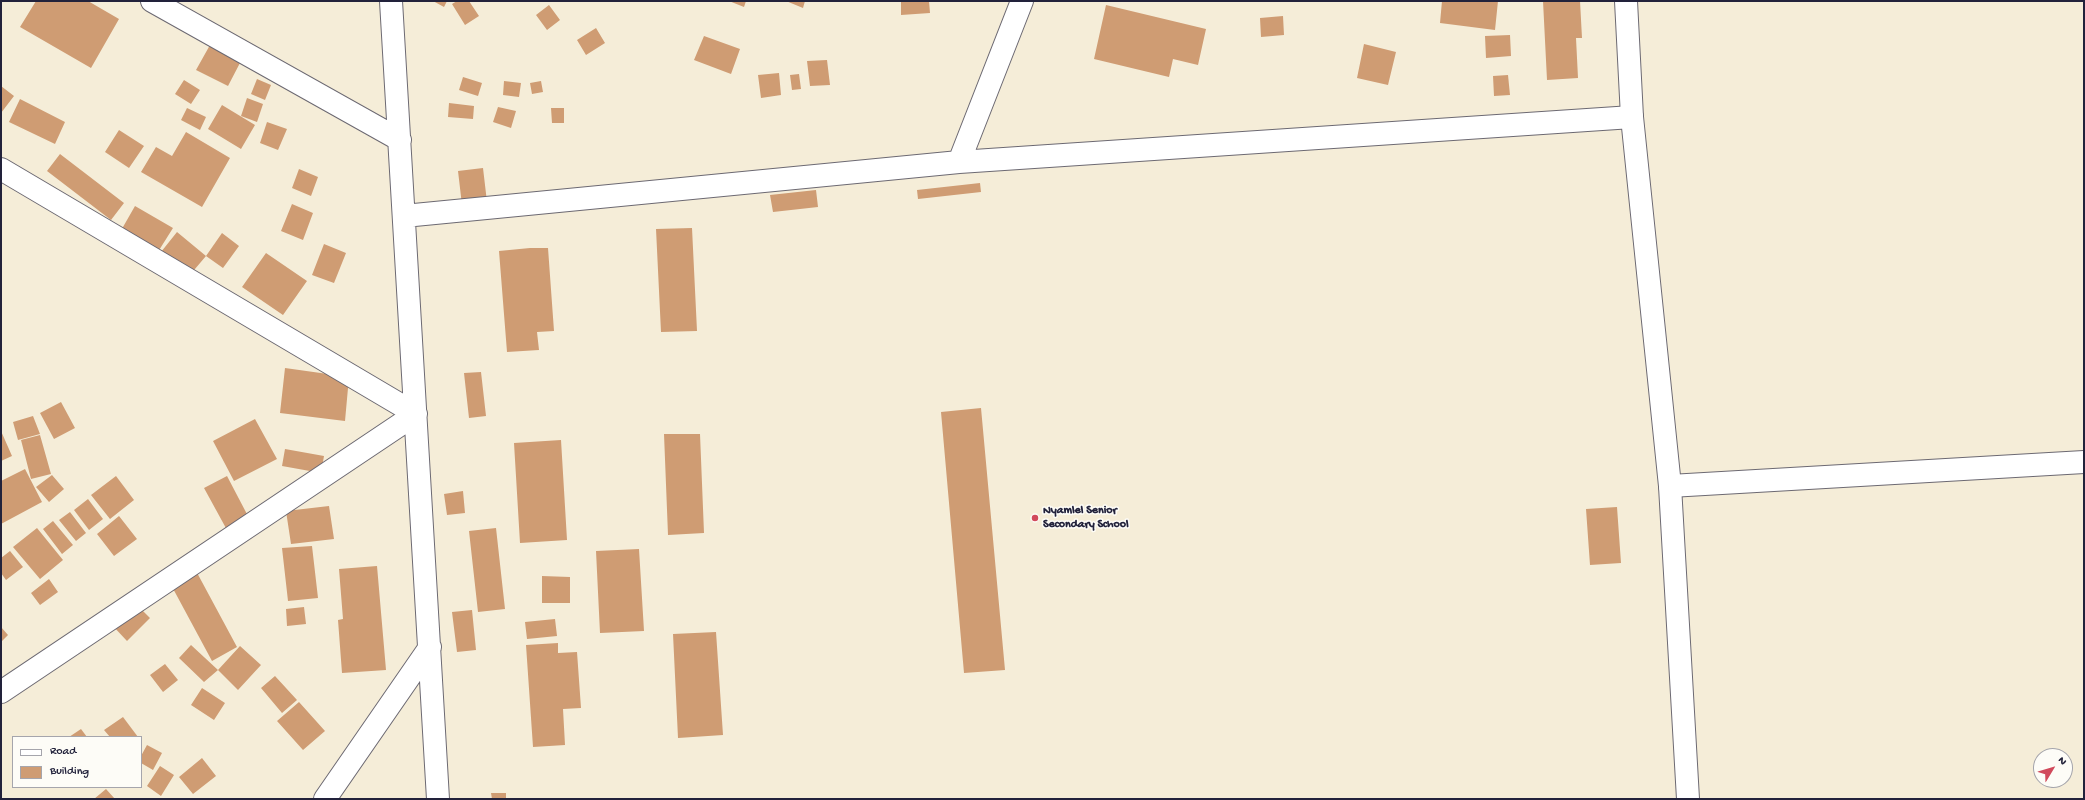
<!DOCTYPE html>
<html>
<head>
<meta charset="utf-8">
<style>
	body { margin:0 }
	#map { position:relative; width:2085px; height:800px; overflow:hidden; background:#f5edd8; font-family:"Gochi Hand",sans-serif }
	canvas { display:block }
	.frame { position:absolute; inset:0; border:2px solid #22223b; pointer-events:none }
	.legend { position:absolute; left:12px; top:736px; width:130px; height:52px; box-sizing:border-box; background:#fdfcf7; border:1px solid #a5a5ac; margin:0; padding:5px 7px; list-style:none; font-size:12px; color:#22223b }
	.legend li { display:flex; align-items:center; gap:8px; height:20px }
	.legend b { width:20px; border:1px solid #a5a5ac }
	.north { position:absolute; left:2033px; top:748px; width:40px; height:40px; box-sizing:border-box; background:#fdfcf7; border:1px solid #a5a5ac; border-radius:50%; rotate:52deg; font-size:11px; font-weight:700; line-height:16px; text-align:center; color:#22223b }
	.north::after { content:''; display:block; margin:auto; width:14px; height:18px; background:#d1495b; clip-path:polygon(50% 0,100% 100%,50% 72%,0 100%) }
</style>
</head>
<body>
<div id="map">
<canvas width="2085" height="800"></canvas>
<div class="frame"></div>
<ul class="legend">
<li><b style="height:5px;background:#fff"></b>Road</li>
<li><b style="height:11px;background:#cf9c73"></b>Building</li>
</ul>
<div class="north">N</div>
</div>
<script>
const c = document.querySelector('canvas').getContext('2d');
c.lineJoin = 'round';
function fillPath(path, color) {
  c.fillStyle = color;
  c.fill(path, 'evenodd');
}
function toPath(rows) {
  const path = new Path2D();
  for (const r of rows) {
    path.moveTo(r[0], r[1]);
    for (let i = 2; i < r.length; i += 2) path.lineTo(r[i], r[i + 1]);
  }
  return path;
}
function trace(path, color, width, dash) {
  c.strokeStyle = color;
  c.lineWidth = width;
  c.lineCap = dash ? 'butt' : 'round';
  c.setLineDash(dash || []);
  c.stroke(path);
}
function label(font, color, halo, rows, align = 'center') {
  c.font = font + ' "Gochi Hand",sans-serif';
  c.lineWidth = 3;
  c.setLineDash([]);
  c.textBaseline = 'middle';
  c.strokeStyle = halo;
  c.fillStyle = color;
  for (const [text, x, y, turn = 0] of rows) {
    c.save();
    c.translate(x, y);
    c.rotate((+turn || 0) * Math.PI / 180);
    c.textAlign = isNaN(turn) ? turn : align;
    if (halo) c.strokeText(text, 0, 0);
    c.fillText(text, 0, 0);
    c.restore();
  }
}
fillPath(toPath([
	[36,1,88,1,119,19,91,68,20,27],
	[433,1,447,1,444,7],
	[457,1,469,1,479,16,465,25,452,4],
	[729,1,746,1,744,7],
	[786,1,805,1,803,8],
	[901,1,929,1,930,13,901,15],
	[1442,1,1498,1,1495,30,1440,23],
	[1543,1,1580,1,1582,38,1576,38,1578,78,1547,80],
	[549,5,560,20,547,30,536,15],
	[1106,5,1206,29,1198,65,1173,59,1169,77,1094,59],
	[1283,16,1284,35,1261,37,1260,18],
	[596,28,605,43,586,55,577,40],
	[1510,35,1511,56,1486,58,1485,36],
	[704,36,740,49,731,74,694,60],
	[1364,44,1396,52,1388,85,1357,78],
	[210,45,241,61,228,86,196,70],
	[827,60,830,85,810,86,807,61],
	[779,73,781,95,761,98,758,75],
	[799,74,801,89,792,90,790,75],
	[1508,75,1510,95,1494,96,1493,76],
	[463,77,482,83,478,96,459,90],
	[257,79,271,85,265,100,251,94],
	[184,80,200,90,191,104,175,94],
	[504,81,521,83,519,97,503,95],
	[541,81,543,92,532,94,530,83],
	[1,86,14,96,1,113],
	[247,98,263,104,257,122,241,116],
	[20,99,65,122,55,144,9,122],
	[449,103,474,106,473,119,448,117],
	[222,105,255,125,241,149,208,129],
	[498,107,516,111,511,128,493,122],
	[187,108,206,117,200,130,181,120],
	[551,108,564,108,564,123,552,123],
	[267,122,287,129,278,150,260,143],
	[119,130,144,146,129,168,105,152],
	[186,132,230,158,202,207,141,172,156,147,172,156],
	[60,154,124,203,111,220,47,171],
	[483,168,487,202,462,205,458,171],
	[299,169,318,177,311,196,292,188],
	[980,183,981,192,918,199,917,190],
	[816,190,818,207,773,212,770,195],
	[292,204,313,213,303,240,281,231],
	[135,206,173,228,156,255,119,234],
	[692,228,697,331,661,332,656,229],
	[177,232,206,256,189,276,161,252],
	[222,233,239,246,223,268,206,256],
	[324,244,346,253,334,283,312,275],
	[530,248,548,248,554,331,537,332,539,350,507,352,499,251],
	[266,253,307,281,283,315,242,287],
	[285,368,349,377,345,421,280,413],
	[481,372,486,416,469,418,464,373],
	[61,402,75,428,54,439,40,413],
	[981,408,1005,670,964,673,941,412],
	[33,416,40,434,18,440,13,422],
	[255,419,277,459,234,481,213,441],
	[1,431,12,456,1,461],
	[664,434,700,434,704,533,668,535],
	[40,435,51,474,31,479,21,440],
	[561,440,567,540,520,543,514,443],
	[285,449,324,456,321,473,282,466],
	[25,469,42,502,1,524,1,481],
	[52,475,64,489,49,502,36,487],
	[116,476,134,500,110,519,91,495],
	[227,476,249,518,227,530,204,488],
	[463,491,465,513,447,515,444,494],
	[88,499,103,519,89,530,74,510],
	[329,506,334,539,291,544,286,511],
	[1617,507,1621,563,1590,565,1586,509],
	[70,512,86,533,76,541,59,520],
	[119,516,137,539,114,556,97,534],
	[53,521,73,545,62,554,43,529],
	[37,528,63,560,40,579,13,547],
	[496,528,505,609,478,612,469,531],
	[312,546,318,598,288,601,282,548],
	[639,549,644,631,600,633,596,551],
	[10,551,23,567,6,580,1,573,1,558],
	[377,566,386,670,342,673,338,620,343,619,339,569],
	[195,569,237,647,212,661,170,583],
	[542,576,570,577,570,603,542,603],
	[49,579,58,592,40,605,31,593],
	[135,603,150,618,127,641,112,625],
	[304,607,306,624,287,626,286,609],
	[472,610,476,650,457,652,452,612],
	[555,619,557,636,527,639,525,622],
	[1,627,8,635,1,642],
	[716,632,723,735,678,738,673,634],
	[558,643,558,653,577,652,581,708,563,709,565,745,533,747,526,645],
	[191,645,218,670,204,682,179,658],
	[240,646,261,665,238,690,218,670],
	[165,664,178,680,163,692,150,675],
	[275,676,297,700,282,713,261,688],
	[202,688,225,703,214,720,191,705],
	[299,702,325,731,303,750,277,721],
	[123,717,138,737,110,737,104,730],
	[81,729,87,737,69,737],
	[147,745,162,753,153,770,141,763,141,756],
	[202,758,216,776,193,794,179,777],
	[160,766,174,775,161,796,147,786],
	[106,789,115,799,94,799],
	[491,793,506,793,506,799,492,799]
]), '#cf9c73');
const street = toPath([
	[152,1,400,140],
	[391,1,438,799],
	[959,162,1022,1],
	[1,169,416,414,1,692],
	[404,216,959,162,1632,117],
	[1670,486,2084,462],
	[325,799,430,647]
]);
const secondary = toPath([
	[1626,1,1632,117,1670,486,1688,799]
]);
trace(street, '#6c6972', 24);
trace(secondary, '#6c6972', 24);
trace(street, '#fff', 22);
trace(secondary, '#fff', 22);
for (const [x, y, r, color] of [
	[1035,518,4,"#d1495b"]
]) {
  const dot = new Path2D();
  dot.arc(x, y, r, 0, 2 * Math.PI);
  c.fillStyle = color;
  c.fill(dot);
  trace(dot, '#fdfcf7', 1.5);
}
label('bold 12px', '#22223b', '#fdfcf7', [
	["Nyamlel Senior",1043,511],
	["Secondary School",1043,525]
], 'left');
</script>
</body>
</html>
